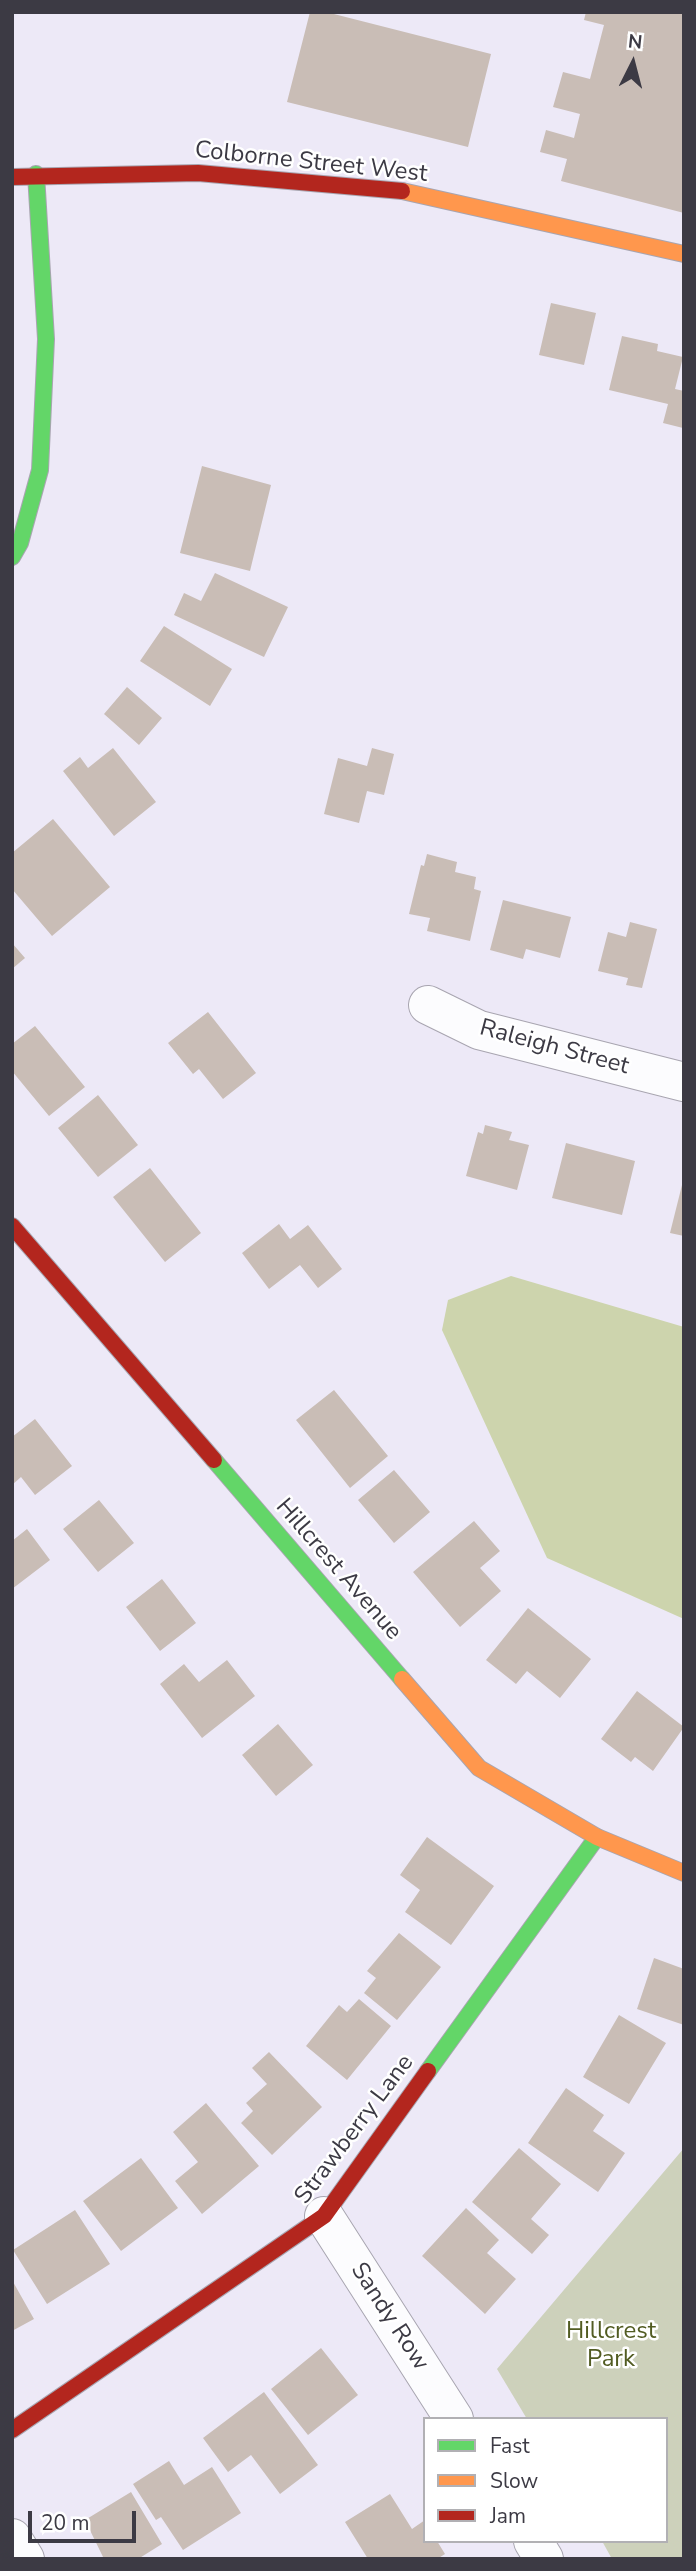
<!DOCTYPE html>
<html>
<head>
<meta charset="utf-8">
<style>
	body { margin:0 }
	#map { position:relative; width:696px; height:2571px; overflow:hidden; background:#ede9f7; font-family:"Nunito Sans",sans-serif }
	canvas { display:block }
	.frame { position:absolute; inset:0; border:14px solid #3c3a44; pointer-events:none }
	.legend { position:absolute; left:423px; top:2417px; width:245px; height:126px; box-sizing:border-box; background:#fff; border:2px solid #b1b0b4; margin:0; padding:9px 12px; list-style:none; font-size:21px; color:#3c3a44 }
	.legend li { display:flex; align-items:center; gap:14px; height:35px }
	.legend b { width:35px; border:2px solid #b1b0b4 }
	.north { position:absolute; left:598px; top:28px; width:70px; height:70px; -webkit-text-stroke:5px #fff; paint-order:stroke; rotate:6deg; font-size:19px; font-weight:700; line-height:28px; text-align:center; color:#3c3a44 }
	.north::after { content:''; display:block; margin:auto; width:24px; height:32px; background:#3c3a44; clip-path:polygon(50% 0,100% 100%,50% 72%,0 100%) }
	.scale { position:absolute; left:28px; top:2511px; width:108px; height:32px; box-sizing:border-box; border:4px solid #3c3a44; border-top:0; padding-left:9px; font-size:21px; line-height:24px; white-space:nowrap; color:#3c3a44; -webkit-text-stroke:5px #fff; paint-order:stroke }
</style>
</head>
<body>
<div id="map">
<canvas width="696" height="2571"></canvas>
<div class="frame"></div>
<ul class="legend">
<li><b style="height:9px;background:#63d668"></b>Fast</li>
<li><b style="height:9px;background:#ff974d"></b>Slow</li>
<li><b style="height:9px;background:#b3261e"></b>Jam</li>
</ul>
<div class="north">N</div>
<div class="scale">20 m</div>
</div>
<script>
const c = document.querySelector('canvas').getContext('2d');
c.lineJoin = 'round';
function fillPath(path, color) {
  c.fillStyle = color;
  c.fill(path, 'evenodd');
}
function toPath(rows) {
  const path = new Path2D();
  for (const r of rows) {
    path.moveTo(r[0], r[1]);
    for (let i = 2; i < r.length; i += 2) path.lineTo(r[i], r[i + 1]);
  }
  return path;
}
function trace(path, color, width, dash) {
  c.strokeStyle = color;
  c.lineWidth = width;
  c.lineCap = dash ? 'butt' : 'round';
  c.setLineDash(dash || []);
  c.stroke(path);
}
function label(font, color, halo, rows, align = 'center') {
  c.font = font + ' "Nunito Sans",sans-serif';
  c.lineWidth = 5;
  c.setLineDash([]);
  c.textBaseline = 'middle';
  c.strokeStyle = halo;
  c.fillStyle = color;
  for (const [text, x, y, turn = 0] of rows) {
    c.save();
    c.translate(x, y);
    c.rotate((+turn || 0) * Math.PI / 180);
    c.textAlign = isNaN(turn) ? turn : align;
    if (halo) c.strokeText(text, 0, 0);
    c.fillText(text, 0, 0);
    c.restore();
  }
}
fillPath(toPath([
	[684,2148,684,2559,612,2559,602,2541,666,2541,666,2419,527,2419,497,2369]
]), '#cdd1bb');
fillPath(toPath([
	[511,1276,684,1327,684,1619,547,1558,442,1330,448,1300]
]), '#cdd4ad');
fillPath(toPath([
	[310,12,326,12,491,54,468,147,287,102],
	[586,12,684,12,684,213,561,181,567,159,540,152,546,130,574,138,580,114,553,107,563,72,590,79,604,25,584,20],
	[551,303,596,313,584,365,539,355],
	[622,336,658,344,657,351,683,357,675,389,684,391,683,428,663,423,668,404,609,390],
	[202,466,271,485,250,571,180,553],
	[215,573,288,607,264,657,174,615,184,593,201,601],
	[164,626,232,669,210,706,140,661],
	[127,687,162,718,139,745,104,714],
	[113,748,156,802,114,836,63,771,80,757,88,768],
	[372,748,394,754,384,795,367,791,359,823,324,814,338,758,367,766],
	[53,819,110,887,52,936,12,889,12,853],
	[427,854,457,862,455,872,476,877,474,889,481,891,470,941,427,931,430,918,409,914,421,865,424,866],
	[503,900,571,917,560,958,526,949,523,959,490,950],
	[630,922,657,929,642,988,626,985,628,978,598,971,608,932,626,937],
	[12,943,25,958,12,969],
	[208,1012,256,1073,223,1099,199,1069,193,1074,168,1043],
	[35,1026,85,1087,49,1116,12,1071,12,1044],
	[98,1095,138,1145,98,1177,58,1128],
	[485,1125,512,1132,509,1140,529,1145,517,1190,466,1176,478,1132,483,1134],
	[566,1143,635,1161,622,1215,552,1198],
	[150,1168,201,1233,165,1262,113,1197],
	[683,1181,684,1181,684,1236,670,1233],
	[279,1224,290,1239,308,1225,342,1269,318,1288,300,1265,269,1289,242,1253],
	[334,1390,388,1456,350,1488,296,1420],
	[35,1419,72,1466,35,1495,21,1477,12,1485,12,1437],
	[394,1470,430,1512,394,1543,358,1500],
	[99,1500,134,1543,98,1572,63,1529],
	[474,1521,500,1551,480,1568,501,1591,460,1627,413,1572],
	[27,1529,50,1560,12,1589,12,1541],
	[162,1579,196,1623,160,1651,126,1607],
	[528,1608,591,1659,560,1698,527,1671,516,1684,486,1660],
	[227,1660,255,1696,202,1738,160,1684,184,1664,199,1682],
	[637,1691,684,1727,653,1771,635,1757,631,1762,601,1739],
	[278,1724,313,1765,276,1796,242,1755],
	[427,1837,494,1886,451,1945,405,1912,420,1890,400,1875],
	[399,1933,441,1967,397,2020,364,1993,376,1978,367,1971],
	[654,1958,684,1969,684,2025,637,2009],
	[359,1999,391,2026,347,2080,306,2046,339,2005,347,2012],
	[619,2015,666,2043,629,2104,583,2077],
	[269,2052,322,2107,272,2155,241,2123,253,2111,246,2103,267,2084,252,2068],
	[566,2088,604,2115,593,2131,625,2153,598,2192,528,2143],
	[206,2103,259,2166,202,2214,175,2181,198,2162,173,2132],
	[519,2148,561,2184,531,2219,549,2235,532,2254,472,2202],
	[141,2158,178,2208,121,2251,83,2201],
	[466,2208,499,2240,487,2253,516,2279,485,2314,422,2256],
	[75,2210,110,2264,47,2304,13,2250],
	[12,2280,34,2319,12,2331],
	[321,2348,358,2395,308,2435,271,2389],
	[264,2392,318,2465,280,2494,251,2455,228,2472,203,2438],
	[169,2461,184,2485,212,2467,241,2513,183,2550,161,2517,156,2520,133,2484],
	[131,2492,162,2544,138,2559,104,2559,85,2520],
	[390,2494,412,2529,425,2520,425,2541,437,2541,445,2554,437,2559,368,2559,345,2522]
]), '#c9bdb6');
const street = toPath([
	[428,1005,479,1030,684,1082],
	[324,2216,454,2419],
	[12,2538,25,2559],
	[533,2541,544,2559]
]);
const fast = toPath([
	[12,557,20,543,40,470,46,339,36,174],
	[214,1460,402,1679],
	[428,2071,597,1837]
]);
const slow = toPath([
	[402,191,684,254],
	[402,1679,479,1768,597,1837,684,1873]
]);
const jam = toPath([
	[12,177,198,173,402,191],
	[12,1226,214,1460],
	[12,2430,324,2216,428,2071]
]);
trace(street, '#a8a5b0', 40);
trace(fast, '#a8a5b0', 18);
trace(slow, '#a8a5b0', 18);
trace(jam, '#a8a5b0', 18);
trace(street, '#fcfcfe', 38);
trace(fast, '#63d668', 16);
trace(slow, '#ff974d', 16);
trace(jam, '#b3261e', 16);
label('24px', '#3c3a44', '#fff', [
	["Colborne Street West",311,163,6],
	["Raleigh Street",554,1048,15],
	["Hillcrest Avenue",338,1570,49],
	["Strawberry Lane",355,2130,-53],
	["Sandy Row",389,2317,57]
]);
label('24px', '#525c22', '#fff', [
	["Hillcrest",611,2332],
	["Park",611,2360]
]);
</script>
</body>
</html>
